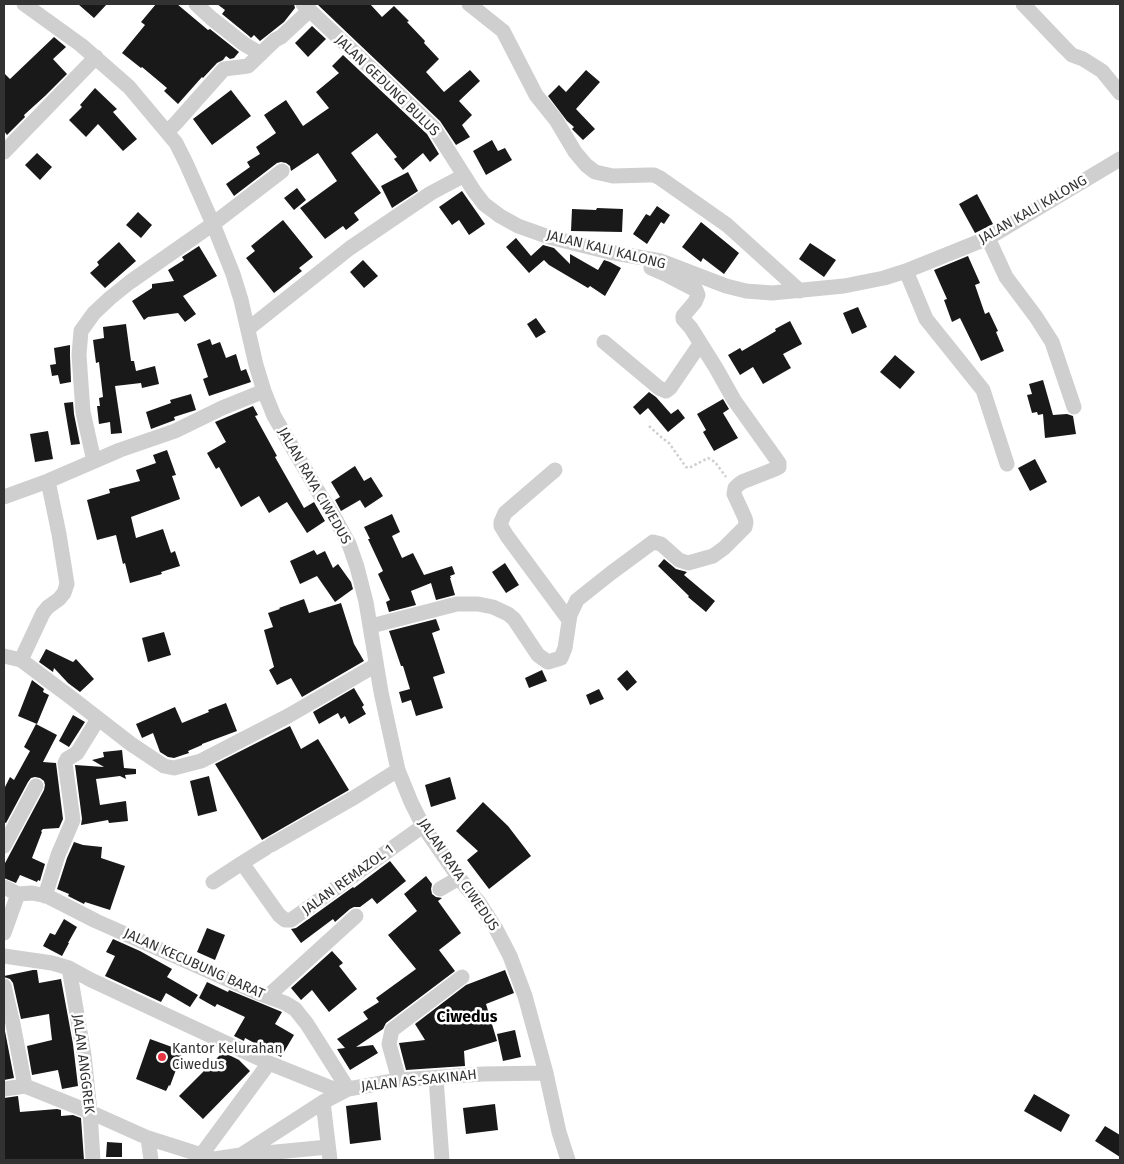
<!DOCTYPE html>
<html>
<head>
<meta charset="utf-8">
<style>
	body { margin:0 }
	#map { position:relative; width:1124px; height:1164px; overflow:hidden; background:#fff; font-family:"Fira Sans",sans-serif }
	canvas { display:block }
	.frame { position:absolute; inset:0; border:5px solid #323232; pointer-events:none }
</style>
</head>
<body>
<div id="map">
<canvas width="1124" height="1164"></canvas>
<div class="frame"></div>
</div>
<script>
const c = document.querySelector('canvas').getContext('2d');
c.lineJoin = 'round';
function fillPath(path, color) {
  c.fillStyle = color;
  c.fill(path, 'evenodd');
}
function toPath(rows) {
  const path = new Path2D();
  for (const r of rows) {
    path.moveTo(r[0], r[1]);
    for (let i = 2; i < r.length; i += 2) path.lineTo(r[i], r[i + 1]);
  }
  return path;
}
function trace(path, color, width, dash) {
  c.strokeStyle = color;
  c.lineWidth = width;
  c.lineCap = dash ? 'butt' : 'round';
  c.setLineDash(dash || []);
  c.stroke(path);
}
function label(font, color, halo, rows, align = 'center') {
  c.font = font + ' "Fira Sans",sans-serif';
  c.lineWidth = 5;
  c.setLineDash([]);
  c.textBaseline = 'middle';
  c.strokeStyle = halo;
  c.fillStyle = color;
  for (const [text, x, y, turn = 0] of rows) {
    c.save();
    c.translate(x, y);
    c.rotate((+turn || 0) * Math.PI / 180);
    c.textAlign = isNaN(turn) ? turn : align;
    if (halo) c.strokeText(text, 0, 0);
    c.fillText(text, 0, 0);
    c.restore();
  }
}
fillPath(toPath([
	[78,4,107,4,94,18],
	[156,4,177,4,208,30,210,29,239,52,234,58,230,59,226,56,223,60,217,63,203,78,202,77,178,104,164,91,167,88,142,67,141,68,122,53,145,25,141,22],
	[217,4,294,4,295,8,284,22,260,41,254,35,251,38,249,36,222,14,225,10],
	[317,4,370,4,382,17,394,6,409,21,407,22,425,41,424,43,439,59,426,72,444,92,470,70,480,81,459,101,472,115,462,125,470,137,456,145,440,121],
	[312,26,326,39,308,57,295,43],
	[54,37,66,47,53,59,67,74,45,96,24,115,25,117,7,135,4,131,4,73,10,79],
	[343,55,427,134,439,154,430,162,423,153,403,170,394,159,397,157,377,133,351,153,381,193,354,213,359,220,346,230,343,226,325,239,300,208,337,181,318,153,291,171,290,166,286,163,281,162,277,163,234,196,226,184,250,167,247,162,260,154,256,147,276,133,264,115,286,100,303,126,329,108,316,92,339,73,332,66],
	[586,70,600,82,576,109,595,129,583,140,572,129,574,127,567,121,548,96,559,85,566,92],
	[95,88,117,109,113,112,137,139,123,151,98,124,86,137,69,120,82,107,80,105],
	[231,90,251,116,212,145,193,119],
	[492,140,498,151,505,148,512,160,486,175,473,151],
	[37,153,52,167,40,180,25,165],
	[408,172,418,191,392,208,381,186],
	[297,188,306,200,294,210,284,198],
	[462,191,485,224,469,235,459,220,452,225,439,207],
	[977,194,993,224,975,233,959,204],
	[657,206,670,215,664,224,661,222,647,244,633,234,646,214,650,216],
	[597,208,623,209,622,232,571,231,572,209,596,210],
	[138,212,152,225,141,238,126,225],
	[283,220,313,257,299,268,302,271,274,293,246,258,255,251,251,246],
	[701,222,739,253,724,274,703,258,701,262,682,247],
	[516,238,531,256,543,245,554,248,570,264,570,254,598,270,604,260,610,262,621,268,605,296,590,286,588,288,549,265,544,260,529,273,506,247],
	[119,242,136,261,105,288,90,273,99,265,97,262],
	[810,243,836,260,824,277,799,259],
	[199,246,217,276,183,296,196,314,185,322,178,313,148,317,144,320,132,301,152,288,152,284,174,281,168,270,184,260,182,257],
	[968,256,980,283,975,285,985,314,989,312,998,331,996,332,1004,351,981,361,960,318,952,322,944,300,947,299,934,270],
	[363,260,378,276,364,288,350,272],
	[858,307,867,327,852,334,843,313],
	[536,318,546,332,536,338,527,324],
	[790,321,802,344,783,354,791,368,763,384,753,367,740,375,728,355,740,348,742,351,776,331,775,329],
	[126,324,131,361,134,361,136,371,155,366,159,384,142,388,141,383,115,386,122,433,111,434,110,422,99,424,97,406,100,406,99,398,103,397,99,362,96,363,93,340,104,338,103,327],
	[210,339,212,345,220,342,226,358,236,354,241,371,246,369,251,382,209,396,203,379,208,377,197,344],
	[70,345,70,356,71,382,60,384,58,375,52,376,50,365,56,364,54,348],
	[895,355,915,372,900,389,880,372],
	[1043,380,1053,415,1067,414,1073,416,1076,434,1045,438,1043,414,1038,415,1037,412,1032,413,1027,395,1032,394,1029,384],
	[649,392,656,397,671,414,678,409,685,418,668,432,648,408,640,415,633,407],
	[191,394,196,410,174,417,175,420,151,429,146,412,171,403,170,400],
	[723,399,729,409,723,413,738,438,714,451,703,432,706,430,697,414],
	[73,402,74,414,80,444,71,445,64,403],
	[253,406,258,415,255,416,277,456,275,457,304,508,314,502,325,521,307,533,287,502,269,513,259,496,241,507,219,467,216,469,207,453,226,442,215,422],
	[48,431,53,459,35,462,30,434],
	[167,450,176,475,172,476,180,499,131,517,136,538,163,529,171,553,175,551,180,566,161,572,162,574,130,583,125,563,123,564,116,535,97,540,87,500,110,493,109,489,140,481,136,470,156,463,153,455],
	[1035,459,1047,482,1030,491,1018,468],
	[355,466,364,481,371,477,383,496,365,508,360,500,341,511,335,500,340,497,331,482],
	[392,514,400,532,392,536,402,558,413,553,424,575,452,566,455,574,450,576,451,578,450,578,455,595,436,600,431,583,411,591,416,605,389,612,386,602,390,600,378,574,383,571,368,539,370,539,364,527],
	[314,550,317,555,325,551,333,568,338,564,351,582,353,589,335,602,317,576,300,584,290,561],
	[664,559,676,569,687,572,684,575,715,601,706,612,688,597,689,596,658,566],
	[505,563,519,585,506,593,492,572],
	[304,599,309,613,341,603,354,644,364,661,302,697,291,678,277,685,269,670,274,667,264,630,273,627,268,613,280,609,279,608],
	[436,619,440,630,432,633,445,673,433,677,443,708,416,716,411,700,402,703,399,692,410,689,403,666,401,666,389,631],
	[164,632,171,655,148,662,142,638],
	[46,649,73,662,76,659,94,679,80,692,68,683,54,668,53,672,39,662],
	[542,670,547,681,529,688,525,678],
	[627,670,637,682,627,691,617,679],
	[32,680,44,689,43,692,49,695,37,724,18,716],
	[354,688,364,705,362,707,366,714,349,724,345,716,341,719,338,713,319,724,313,712],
	[599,689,604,699,590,705,586,695],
	[226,703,237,731,202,744,202,743,202,745,188,751,189,753,174,758,168,757,160,752,153,733,142,738,136,724,175,707,182,723,209,712,208,710],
	[73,715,85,722,69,747,59,741],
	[36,724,57,735,43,762,56,763,63,819,59,828,43,829,41,831,42,832,32,858,45,864,40,881,38,880,37,882,20,875,16,883,4,878,4,865,44,790,45,785,44,781,40,778,35,777,31,778,28,782,6,823,4,822,4,789,10,777,14,780,30,751,24,747],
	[290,726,301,749,318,739,349,790,262,840,215,764],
	[122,750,124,768,136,769,136,774,125,775,126,779,120,776,96,779,100,805,126,801,128,821,109,823,108,820,81,825,82,819,75,765,104,767,92,760,104,757,103,752],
	[209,776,217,811,198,816,190,781],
	[450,777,456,799,431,807,425,785],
	[483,802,508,826,531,856,489,889,467,860,478,851,456,831],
	[74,842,83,845,102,847,101,858,125,866,110,910,85,902,84,904,68,896,69,894,57,889,67,858],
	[390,861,406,881,377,904,372,898,360,907,354,907,350,909,335,922,333,919,301,943,291,929,296,928,353,887,354,888],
	[426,876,432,884,431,889,432,894,436,897,442,898,438,901,461,933,439,950,455,971,386,1023,383,1029,356,1047,373,1045,378,1053,350,1070,337,1049,345,1048,337,1039,368,1019,363,1012,379,1002,376,998,416,969,388,935,417,911,404,894],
	[64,919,77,927,68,943,69,943,62,956,43,946,50,933,55,935],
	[207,928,225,935,215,960,197,952],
	[113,939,140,951,172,969,167,977,198,995,190,1007,166,993,161,1002,105,976,115,956,106,952],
	[332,951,343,963,339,966,357,989,329,1012,312,990,301,1000,291,988],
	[33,970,37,970,39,983,61,979,73,1044,78,1086,62,1089,58,1070,32,1075,27,1046,52,1040,49,1014,21,1019,13,983,10,979,4,977,4,976],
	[505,970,514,993,486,1004,497,1041,464,1051,465,1066,406,1070,399,1043,425,1040,415,1024,466,985],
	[207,982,228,992,229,990,282,1012,275,1024,294,1035,281,1057,245,1038,244,1041,234,1036,245,1017,217,1004,215,1007,199,998],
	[4,1026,14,1078,4,1080],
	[515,1030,521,1057,503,1061,497,1034],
	[150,1039,183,1051,170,1086,169,1085,166,1091,136,1079],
	[223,1052,239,1060,250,1071,203,1119,179,1096],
	[1034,1094,1070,1115,1061,1132,1024,1111],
	[18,1096,20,1112,57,1109,61,1110,61,1116,73,1115,81,1118,84,1160,4,1160,4,1098],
	[377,1102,381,1140,350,1144,346,1106],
	[495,1104,498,1130,466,1134,463,1108],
	[1105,1126,1120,1135,1120,1157,1095,1141],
	[107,1142,122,1143,122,1157,106,1157]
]), '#191919');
trace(toPath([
	[649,426,661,437,669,443,686,467,689,468,708,458,715,462,726,477]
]), '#cfcfcf', 2.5, [2.5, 2.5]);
trace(toPath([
	[24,4,81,45,129,87,176,143,186,163,213,224,233,274,241,300,256,365,264,391,274,416,319,493,336,520,349,544,357,567,366,602,381,692,398,770,411,802,423,826,459,878,480,904,496,929,510,956,525,996,546,1073,559,1132,568,1160],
	[196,4,211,18,244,44,261,54],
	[303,4,434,128,474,191,484,204,500,216,518,226,549,237,609,252,661,261,726,286,746,291,772,293,844,286,884,278,906,271,988,238,1120,159],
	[469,4,503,31,536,95,556,120,575,152,586,165,595,172,613,176,649,175,654,175,660,178,727,225,800,291],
	[1023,4,1064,47,1072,55,1083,59,1102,71,1120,93],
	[167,132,176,123,224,69,248,66,275,40,281,37,310,10],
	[4,152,96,57],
	[988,238,1006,277,1036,317,1052,342,1074,407],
	[906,271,926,319,983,390,1007,464],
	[248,329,350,248,431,193,463,176],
	[604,342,659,388,666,391,670,388,700,344],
	[94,461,83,412,79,355,81,331,94,313,110,298,130,282,213,224,282,171],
	[555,470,505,513,501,522,501,526,507,536,569,620],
	[4,497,48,481,120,450,175,431,222,408,264,391],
	[371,626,457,604,478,604,493,607,508,614,514,619,538,655,548,662,561,658,565,648,570,615,577,600,611,573,653,542,661,544,679,560,688,563,713,556,724,548,745,527,746,522,745,518,734,494,735,488,738,485,742,482,775,469,779,467,779,463,734,400,716,368,691,328,683,319,683,316,695,302,698,295,696,290,667,275,651,268],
	[4,656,21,660,73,699,131,744,164,766,174,768,201,761,288,716,376,665],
	[21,660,43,613,48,607,59,599,64,593,67,584,59,534,48,481],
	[271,845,355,797,398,770],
	[4,846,36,786],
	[242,863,266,848],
	[213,882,242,863,279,915,285,920,291,920,423,826],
	[4,887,18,894,32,893,47,896,96,921,258,993,285,1003,295,1009,307,1024,348,1089],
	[440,889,459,878],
	[45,896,58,855,73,820,65,763,67,759,77,753,98,719],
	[4,933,18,894],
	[4,956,52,963,69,968,91,980,269,1063,341,1092],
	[69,968,84,1055,90,1112,93,1160],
	[4,986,13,1024,25,1086],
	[268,996,356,916],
	[436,1078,442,1160],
	[399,1080,389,1044,392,1030,462,977],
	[25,1086,90,1112,148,1138,214,1159,241,1155,323,1102,348,1089,399,1080,483,1074,546,1073],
	[4,1089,25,1086],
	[323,1102,330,1160],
	[148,1138,151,1160],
	[202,1154,269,1063],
	[245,1155,328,1147]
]), '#cfcfcf', 15);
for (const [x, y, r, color] of [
	[162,1057,5,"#e93442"]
]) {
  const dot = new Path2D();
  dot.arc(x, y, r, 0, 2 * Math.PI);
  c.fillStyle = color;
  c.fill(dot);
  trace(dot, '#fff', 2);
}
label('14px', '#323232', '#fff', [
	["JALAN GEDUNG BULUS",387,86,44],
	["JALAN KALI KALONG",1033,210,-30],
	["JALAN KALI KALONG",606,250,14],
	["JALAN RAYA CIWEDUS",314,486,60],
	["JALAN RAYA CIWEDUS",458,875,56],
	["JALAN REMAZOL 1",348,880,-36],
	["JALAN KECUBUNG BARAT",194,964,24],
	["JALAN ANGGREK",83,1064,83],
	["JALAN AS-SAKINAH",419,1081,-6]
]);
label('14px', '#323232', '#fff', [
	["Kantor Kelurahan",172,1049],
	["Ciwedus",172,1065]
], 'left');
label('bold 16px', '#000', '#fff', [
	["Ciwedus",467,1018]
]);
</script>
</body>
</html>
